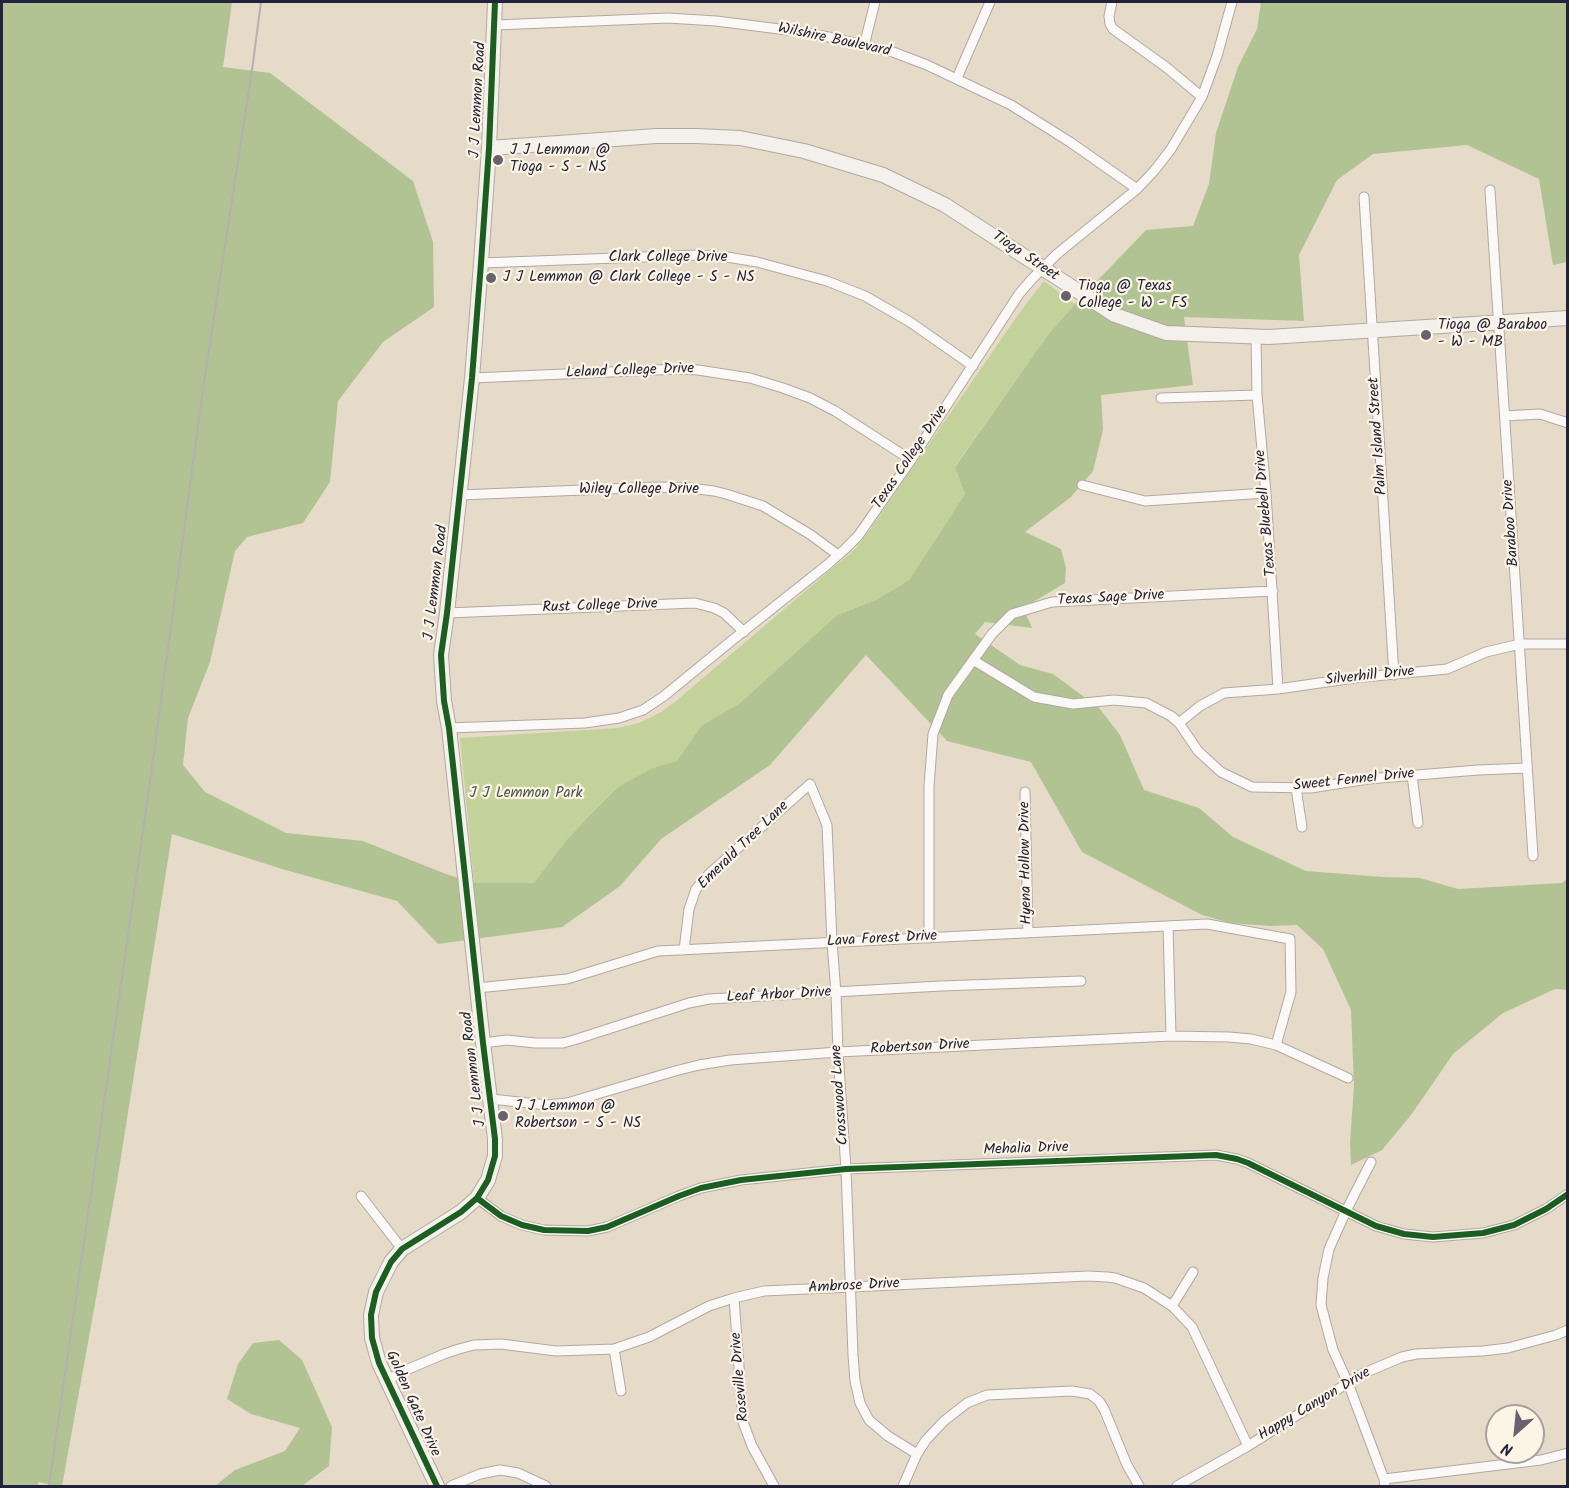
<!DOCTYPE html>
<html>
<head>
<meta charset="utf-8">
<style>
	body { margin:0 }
	#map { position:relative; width:1569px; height:1488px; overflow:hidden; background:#e6dac9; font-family:Kalam,sans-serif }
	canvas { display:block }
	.frame { position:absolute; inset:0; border:3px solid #22223b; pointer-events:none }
	.north { position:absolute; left:1485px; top:1404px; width:60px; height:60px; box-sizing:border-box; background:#fcf5e5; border:2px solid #a5a1a1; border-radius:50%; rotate:207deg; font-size:16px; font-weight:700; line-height:24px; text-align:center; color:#22223b }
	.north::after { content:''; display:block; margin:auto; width:21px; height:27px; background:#67626d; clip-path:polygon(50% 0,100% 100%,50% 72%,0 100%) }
</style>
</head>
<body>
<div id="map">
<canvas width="1569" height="1488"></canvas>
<div class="frame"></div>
<div class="north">N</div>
</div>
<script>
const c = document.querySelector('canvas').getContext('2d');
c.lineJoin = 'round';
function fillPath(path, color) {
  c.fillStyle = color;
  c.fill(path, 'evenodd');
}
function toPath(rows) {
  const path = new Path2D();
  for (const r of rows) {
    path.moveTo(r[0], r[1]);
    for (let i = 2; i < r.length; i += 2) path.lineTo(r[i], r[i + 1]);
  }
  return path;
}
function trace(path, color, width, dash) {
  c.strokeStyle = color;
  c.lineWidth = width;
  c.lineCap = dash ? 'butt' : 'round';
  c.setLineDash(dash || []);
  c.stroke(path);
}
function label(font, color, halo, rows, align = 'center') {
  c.font = font + ' Kalam,sans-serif';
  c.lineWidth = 4.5;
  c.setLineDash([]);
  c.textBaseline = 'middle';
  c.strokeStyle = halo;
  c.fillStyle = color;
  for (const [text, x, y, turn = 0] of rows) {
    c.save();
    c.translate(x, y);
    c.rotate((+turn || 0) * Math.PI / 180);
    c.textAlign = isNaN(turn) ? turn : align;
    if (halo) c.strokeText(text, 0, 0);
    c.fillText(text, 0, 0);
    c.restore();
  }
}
fillPath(toPath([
	[1044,281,1075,304,1047,336,955,466,965,494,909,580,876,600,837,615,740,703,701,726,677,761,618,787,587,818,565,842,534,883,474,883,460,738,618,728,639,723,661,712,676,701,855,549,869,531,1020,312]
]), '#c3d29b');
fillPath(toPath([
	[2,2,232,2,223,67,270,73,413,181,433,242,434,307,383,342,338,401,330,482,303,523,247,537,235,551,210,662,188,718,183,765,205,792,286,833,363,841,446,874,474,883,534,883,565,842,587,818,618,787,651,769,677,761,701,726,740,703,837,615,876,600,909,580,965,494,955,467,1047,336,1075,304,1146,230,1193,226,1209,184,1216,133,1238,67,1257,29,1261,2,1567,2,1567,262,1553,265,1539,179,1467,145,1373,154,1337,180,1299,255,1304,321,1184,317,1193,385,1101,395,1103,430,1093,471,1071,497,1025,532,1061,549,1066,568,1065,583,1023,608,1032,628,985,622,975,634,1020,665,1053,674,1099,708,1120,735,1144,790,1199,808,1233,837,1306,871,1383,877,1420,878,1458,889,1562,883,1567,879,1567,990,1555,989,1503,1013,1453,1054,1411,1115,1382,1150,1351,1165,1350,1142,1354,1086,1351,1010,1323,949,1297,925,1271,926,1230,923,1202,915,1082,852,1031,762,947,741,866,655,770,765,661,839,620,886,562,927,438,944,397,901,282,869,172,834,117,1182,62,1486,55,1486,39,1482,37,1486,2,1486],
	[279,1340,302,1360,332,1427,329,1466,302,1486,215,1486,235,1470,285,1451,300,1428,251,1414,227,1399,238,1364,253,1343]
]), '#b1c393');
const street = toPath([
	[1112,2,1109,16,1110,24,1113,29,1166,67,1202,97],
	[495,25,668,18,716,21,795,31,834,38,893,52,927,65,1011,105,1070,142,1137,189],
	[864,46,875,2],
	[957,78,990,2],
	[1490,190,1533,856],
	[1364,197,1394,675],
	[481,263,698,255,727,257,757,262,827,281,865,296,910,322,973,366],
	[1256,336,1257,395,1266,493,1278,689],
	[472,378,679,369,698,370,750,378,783,388,810,398,835,411,911,460],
	[1161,398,1257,395],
	[1505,416,1540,414,1568,423],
	[1082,485,1145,501,1266,493],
	[459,495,658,487,690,488,714,491,726,494,763,506,811,535,838,555],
	[447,613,695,603,714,608,724,613,744,632],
	[973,660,1034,697,1073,704,1114,700,1146,703,1171,716,1179,723,1198,751,1221,772,1252,787,1311,788,1368,779,1478,770,1527,768],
	[1179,723,1200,706,1224,693,1278,689,1354,678,1447,669,1486,652,1520,644,1568,644],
	[449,728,585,723,619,718,643,710,664,696,730,642,827,565,845,549,858,536,911,460,1019,294,1032,279,1057,254,1137,189,1154,171,1171,149,1202,97,1217,56,1232,2],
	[1412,775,1418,823],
	[1296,788,1302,827],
	[1025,792,1028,933],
	[1168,926,1171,1036],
	[929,938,929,786,933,734,948,695,992,634,1012,614,1052,602,1273,591],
	[684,950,689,909,696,889,710,873,810,784,827,825,832,942,836,993,838,1052,846,1169,853,1355,855,1381,860,1403,869,1420,888,1436,917,1454],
	[477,988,567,979,658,951,1207,924,1290,939,1291,992,1276,1045],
	[483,1043,507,1040,535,1043,563,1043,577,1039,689,1003,709,999,941,986,1081,981],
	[491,1099,547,1105,567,1103,675,1071,699,1065,730,1060,838,1052,1171,1036,1229,1037,1251,1039,1276,1045,1348,1078],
	[1371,1162,1346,1211,1329,1249,1323,1278,1321,1305,1333,1350,1348,1383,1384,1479,1385,1486],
	[361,1196,402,1249],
	[477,1198,501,1216,522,1225,544,1230,588,1231,607,1227,679,1196,701,1188,741,1180,846,1169,1216,1155,1237,1159,1248,1163,1376,1226,1404,1234,1433,1237,1483,1233,1514,1225,1546,1209,1568,1194],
	[734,1298,743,1422,752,1446,774,1486],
	[1172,1306,1193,1272],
	[614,1349,621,1391],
	[387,1380,406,1370,444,1354,459,1349,474,1345,501,1344,556,1351,614,1349,649,1337,709,1306,734,1298,764,1291,1088,1276,1107,1277,1115,1278,1144,1288,1172,1306,1192,1327,1248,1446],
	[1384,1479,1541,1460,1568,1453],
	[451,1486,480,1474,500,1470,518,1473,546,1486],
	[903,1486,917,1454,926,1440,944,1421,967,1403,987,1395,1072,1391,1090,1394,1099,1401,1104,1409,1127,1465,1139,1486],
	[1177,1486,1248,1446,1362,1374,1402,1357,1416,1354,1483,1351,1508,1348,1556,1335,1568,1330]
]);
const secondary = toPath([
	[489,148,656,136,696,136,740,138,804,151,883,175,945,205,1115,315,1166,333,1269,337,1568,318],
	[437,1486,379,1363,372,1338,371,1315,376,1292,391,1262,402,1249,461,1212,477,1198,488,1180,495,1156,495,1139,483,1043,449,728,444,701,441,655,447,613,472,378,481,263,489,148,495,2]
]);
trace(street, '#b1a9a1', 11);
trace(secondary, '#b1a9a1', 16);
trace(street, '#fbf9f7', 9);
trace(secondary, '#f4f1ec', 14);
trace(toPath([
	[49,1486,150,782,203,389,252,70,261,2]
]), '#b3b1b2', 2);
trace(toPath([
	[477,1198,501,1216,522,1225,544,1230,588,1231,607,1227,679,1196,701,1188,741,1180,846,1169,1216,1155,1237,1159,1248,1163,1376,1226,1404,1234,1433,1237,1483,1233,1514,1225,1546,1209,1568,1194],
	[437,1486,379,1363,372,1338,371,1315,376,1292,391,1262,402,1249,461,1212,477,1198,488,1180,495,1156,495,1139,483,1043,449,728,444,701,441,655,447,613,472,378,481,263,489,148,495,2]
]), '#1b5e20', 6);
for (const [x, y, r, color] of [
	[498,160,6,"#67626d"],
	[491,278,6,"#67626d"],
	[1066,296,6,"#67626d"],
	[1426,335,6,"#67626d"],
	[503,1116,6,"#67626d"]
]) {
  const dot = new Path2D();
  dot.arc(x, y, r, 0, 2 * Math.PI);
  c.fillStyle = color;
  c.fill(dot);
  trace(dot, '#fcf5e5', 2);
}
label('15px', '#22223b', '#fcf5e5', [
	["Wilshire Boulevard",834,41,12],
	["J J Lemmon Road",479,100,-87],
	["Tioga Street",1025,257,34],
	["Clark College Drive",668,258],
	["Leland College Drive",630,372,-2],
	["Palm Island Street",1379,436,-94],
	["Texas College Drive",911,458,-56],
	["Wiley College Drive",639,490],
	["Texas Bluebell Drive",1267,513,-95],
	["Baraboo Drive",1512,523,-94],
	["J J Lemmon Road",437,583,-83],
	["Texas Sage Drive",1111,599,-3],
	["Rust College Drive",600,607,-2],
	["Silverhill Drive",1370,677,-6],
	["Sweet Fennel Drive",1354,781,-6],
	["Emerald Tree Lane",744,846,-44],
	["Hyena Hollow Drive",1027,863,-91],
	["Lava Forest Drive",882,940,-3],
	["Leaf Arbor Drive",779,996,-3],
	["Robertson Drive",920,1048,-3],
	["J J Lemmon Road",475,1069,-97],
	["Crosswood Lane",841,1095,-94],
	["Mehalia Drive",1026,1150,-2],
	["Ambrose Drive",854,1287,-3],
	["Roseville Drive",741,1377,-95],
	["Golden Gate Drive",412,1404,66],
	["Happy Canyon Drive",1315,1405,-31]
]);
label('15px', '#22223b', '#fcf5e5', [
	["J J Lemmon @",510,151],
	["Tioga - S - NS",510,168],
	["J J Lemmon @ Clark College - S - NS",503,278],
	["Tioga @ Texas",1078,287],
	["College - W - FS",1078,304],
	["Tioga @ Baraboo",1438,326],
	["- W - MB",1438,343],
	["J J Lemmon @",515,1107],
	["Robertson - S - NS",515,1124]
], 'left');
label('15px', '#4a554d', '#fcf5e5', [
	["J J Lemmon Park",526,794]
]);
</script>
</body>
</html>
